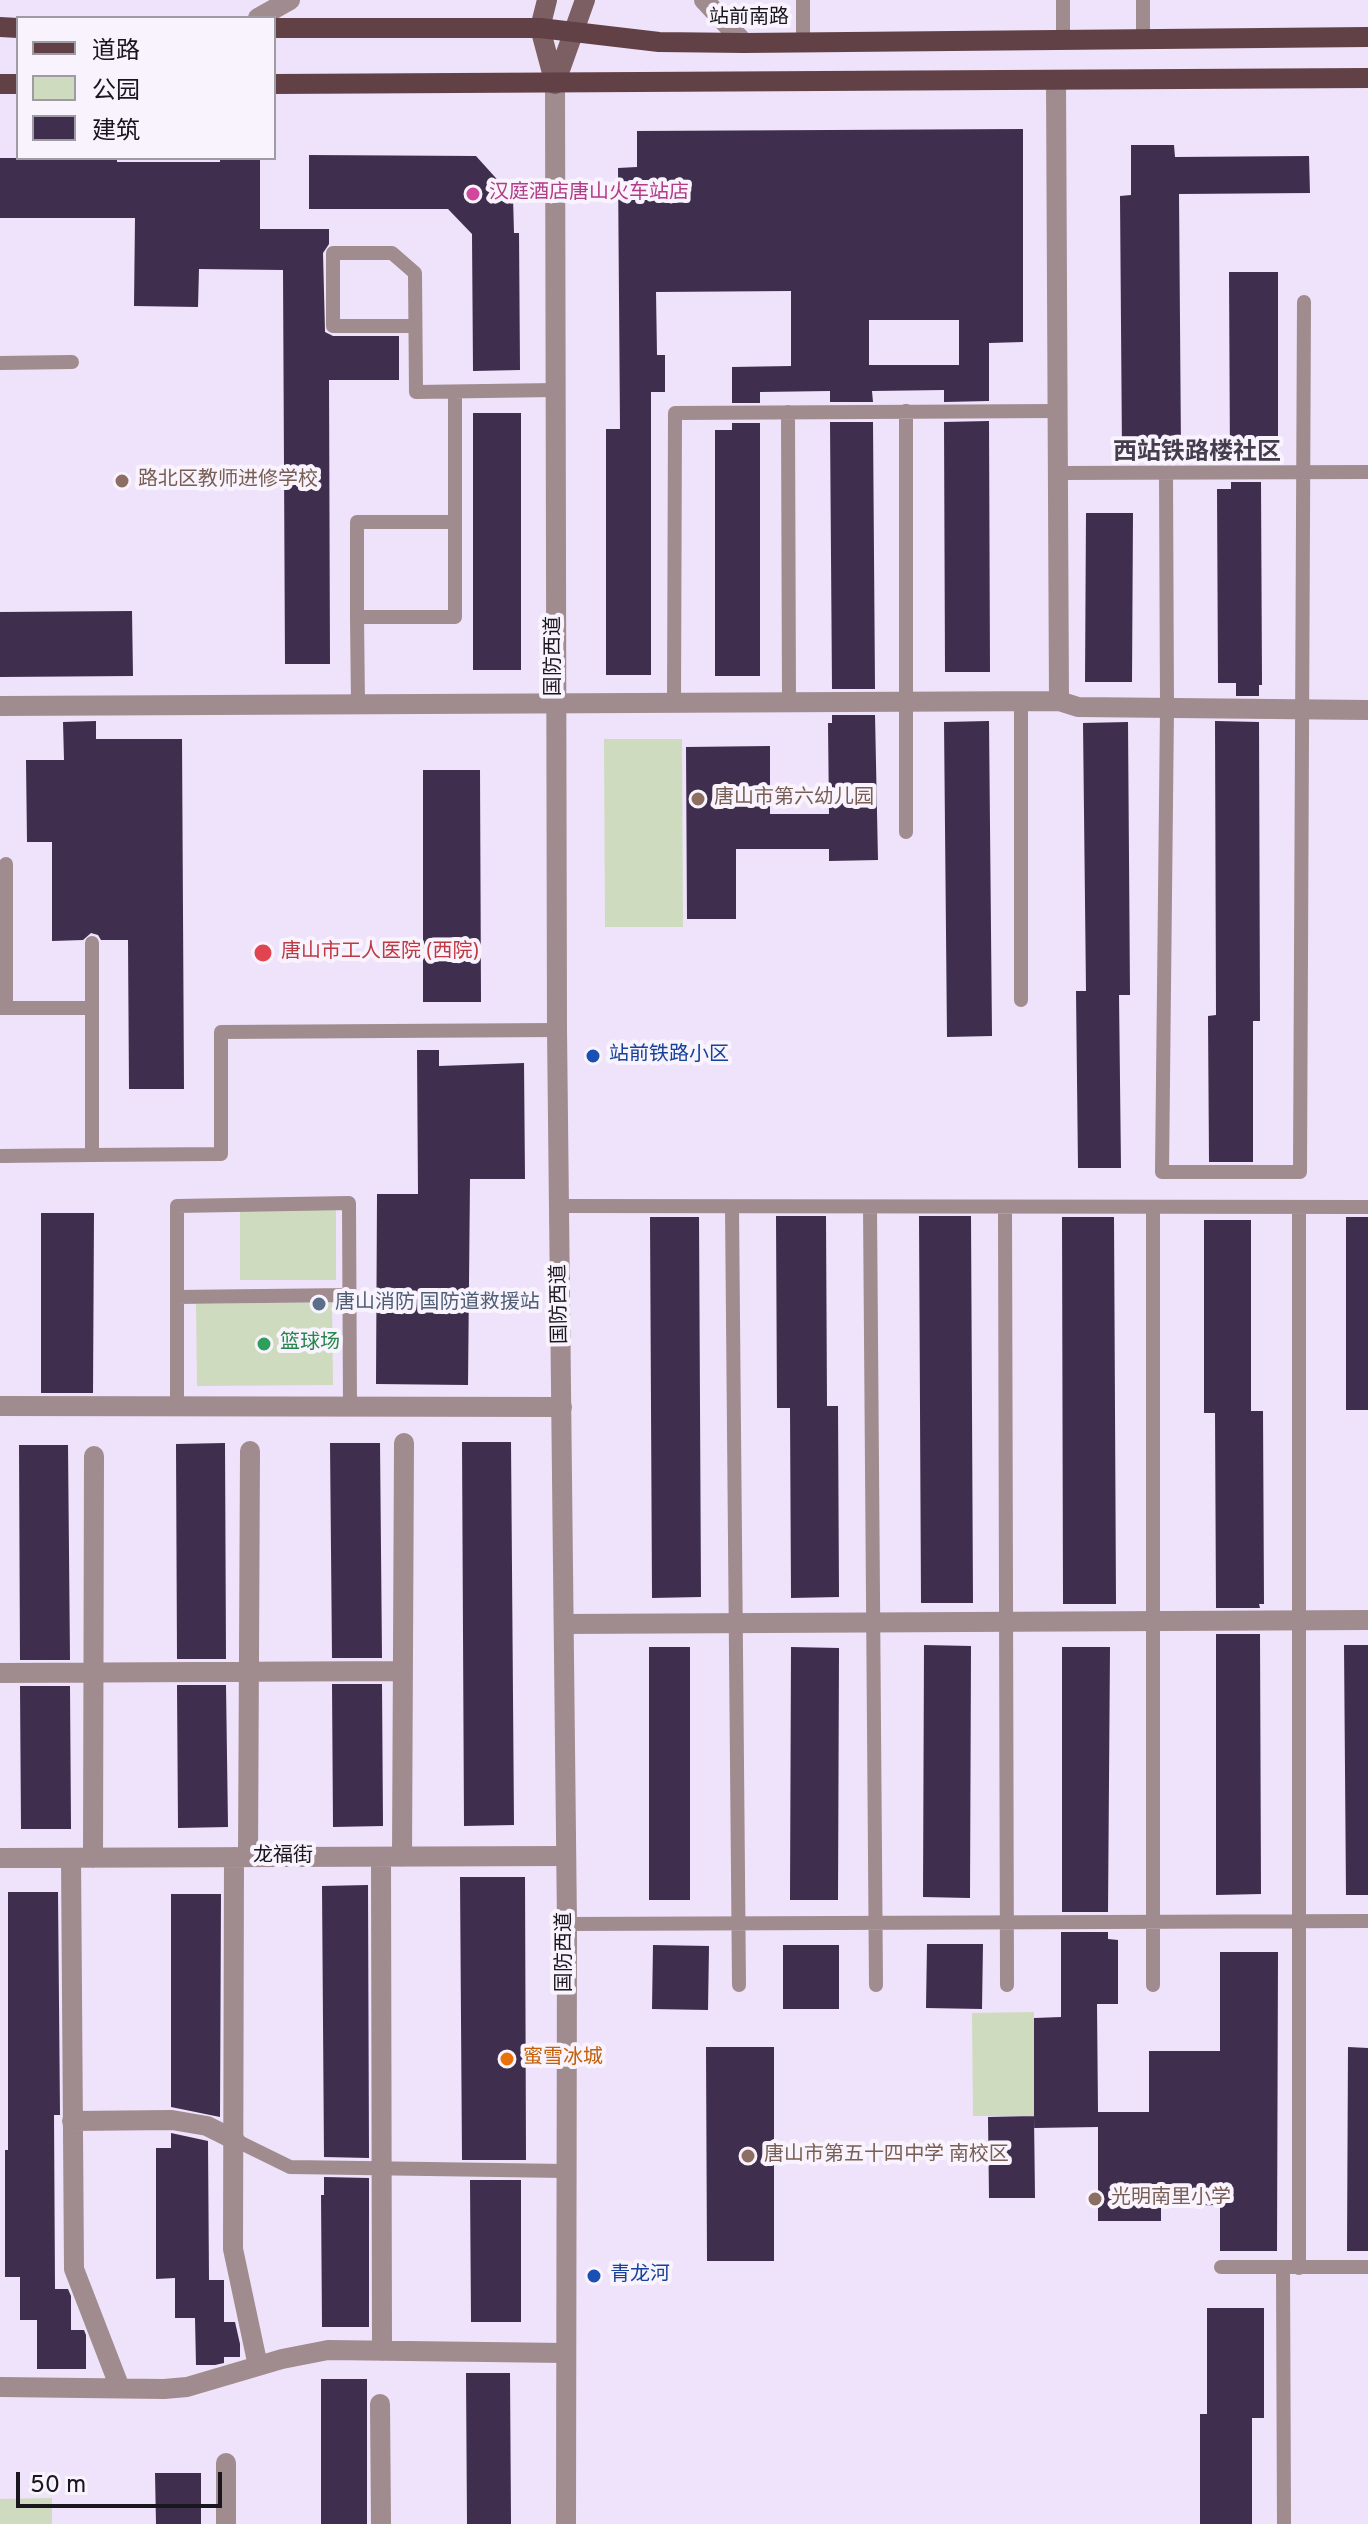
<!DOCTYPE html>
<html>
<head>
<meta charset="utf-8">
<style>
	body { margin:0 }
	#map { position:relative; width:1368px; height:2524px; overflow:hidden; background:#eee3fa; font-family:Overpass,"Noto Sans SC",sans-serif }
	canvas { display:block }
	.legend { position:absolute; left:16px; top:16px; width:260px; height:144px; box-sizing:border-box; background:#f8f3fd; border:2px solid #9f9ba3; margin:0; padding:10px 14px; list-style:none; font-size:24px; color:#1a161d }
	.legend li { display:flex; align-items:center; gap:16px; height:40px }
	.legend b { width:40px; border:2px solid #9f9ba3 }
	.scale { position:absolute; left:16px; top:2472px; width:206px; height:36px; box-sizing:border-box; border:4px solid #1a161d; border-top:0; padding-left:10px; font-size:24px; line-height:28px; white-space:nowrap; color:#1a161d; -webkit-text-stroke:6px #f8f3fd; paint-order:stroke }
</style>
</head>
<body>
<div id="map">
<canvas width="1368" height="2524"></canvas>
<ul class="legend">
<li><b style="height:10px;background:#624146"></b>道路</li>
<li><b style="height:22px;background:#cfdbbe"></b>公园</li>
<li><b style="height:22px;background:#3f2e4d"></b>建筑</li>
</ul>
<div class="scale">50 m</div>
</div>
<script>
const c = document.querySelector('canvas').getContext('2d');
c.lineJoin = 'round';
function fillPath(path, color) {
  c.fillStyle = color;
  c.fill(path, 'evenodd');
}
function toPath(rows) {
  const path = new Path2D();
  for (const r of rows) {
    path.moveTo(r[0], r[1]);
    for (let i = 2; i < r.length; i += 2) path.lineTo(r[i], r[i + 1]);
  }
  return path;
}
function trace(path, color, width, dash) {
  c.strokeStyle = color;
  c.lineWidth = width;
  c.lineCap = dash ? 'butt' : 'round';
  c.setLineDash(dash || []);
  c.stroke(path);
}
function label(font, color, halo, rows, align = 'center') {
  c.font = font + ' Overpass,"Noto Sans SC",sans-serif';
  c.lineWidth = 8;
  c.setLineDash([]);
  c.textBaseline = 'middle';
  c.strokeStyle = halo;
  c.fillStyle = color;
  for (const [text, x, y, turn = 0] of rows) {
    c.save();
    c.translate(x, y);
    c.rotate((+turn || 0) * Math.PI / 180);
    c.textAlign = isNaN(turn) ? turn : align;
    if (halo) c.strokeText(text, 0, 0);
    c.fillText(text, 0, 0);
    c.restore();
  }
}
fillPath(toPath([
	[604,739,682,739,683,927,605,927],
	[240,1210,336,1210,336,1280,240,1280],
	[332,1302,333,1385,197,1386,196,1304],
	[1034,2012,1034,2116,973,2116,972,2013],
	[52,2498,52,2524,0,2524,0,2499]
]), '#cfdbbe');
fillPath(toPath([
	[1023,129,1023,342,989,343,989,401,944,402,944,390,872,391,873,402,830,402,830,391,760,392,760,403,732,403,732,367,791,366,791,291,656,292,657,355,665,355,665,392,651,392,651,675,606,675,606,429,620,429,618,168,637,167,637,131],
	[869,320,959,320,959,365,869,365],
	[1131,145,1174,145,1175,157,1309,156,1310,193,1179,194,1181,453,1122,454,1120,196,1131,195],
	[309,155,476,156,513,197,514,233,519,233,520,370,473,371,472,234,448,209,309,209],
	[0,158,117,158,117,162,220,162,220,158,260,158,260,229,329,229,329,244,323,253,325,332,333,336,399,336,399,380,329,380,330,664,285,664,283,270,199,269,198,307,134,306,135,218,0,218],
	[1229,272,1278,272,1278,462,1230,462],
	[473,413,521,413,521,670,473,670],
	[989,421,990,672,945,672,944,422],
	[830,422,873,422,875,689,832,689],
	[732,423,760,423,760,676,715,676,715,430,732,430],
	[1231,482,1261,482,1262,685,1259,685,1259,696,1236,696,1236,683,1218,683,1217,489,1231,489],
	[1086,513,1133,513,1132,682,1085,682],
	[132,611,133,676,0,677,0,612],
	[832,715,875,715,878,860,829,861,829,849,736,849,736,919,687,919,686,747,770,746,770,814,829,814,828,723,832,723],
	[96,721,96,739,182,739,184,1089,129,1089,128,940,101,940,98,935,91,933,83,940,52,941,52,842,27,842,26,760,64,760,63,722],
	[989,721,992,1036,947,1037,944,722],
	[1215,721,1259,722,1260,1021,1253,1021,1253,1162,1209,1162,1208,1016,1216,1015],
	[1128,722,1130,995,1119,995,1121,1168,1078,1168,1076,991,1086,991,1083,723],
	[423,770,480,770,481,1002,423,1002],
	[417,1050,439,1050,439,1066,524,1063,525,1179,470,1179,468,1385,376,1384,377,1194,418,1194],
	[41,1213,94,1213,93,1393,41,1393],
	[776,1216,826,1216,827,1406,838,1406,839,1597,791,1598,790,1408,777,1408],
	[919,1216,971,1216,973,1603,921,1603],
	[650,1217,699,1217,701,1597,652,1598],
	[1062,1217,1114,1217,1116,1604,1063,1604],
	[1346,1217,1368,1217,1368,1410,1346,1410],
	[1204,1220,1251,1220,1251,1411,1263,1411,1264,1604,1259,1604,1260,1608,1216,1608,1215,1413,1204,1413],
	[462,1442,511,1442,514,1825,464,1826],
	[225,1443,226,1659,177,1659,176,1444],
	[330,1443,380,1443,382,1658,332,1658],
	[19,1445,68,1445,70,1660,20,1660],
	[1216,1634,1260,1634,1261,1894,1216,1895],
	[924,1645,971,1646,970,1898,923,1897],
	[1344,1645,1368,1645,1368,1895,1346,1895],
	[649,1647,690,1647,690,1900,649,1900],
	[791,1647,839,1648,838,1900,790,1900],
	[1062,1647,1110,1647,1108,1912,1062,1912],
	[332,1684,382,1684,383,1826,333,1827],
	[177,1685,226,1685,228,1827,178,1828],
	[20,1686,70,1686,71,1829,21,1829],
	[460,1877,525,1877,526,2160,462,2160],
	[368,1885,369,2158,324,2157,322,1886],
	[8,1892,58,1892,60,2115,54,2115,55,2289,68,2289,71,2296,71,2330,84,2330,86,2335,86,2369,37,2369,37,2320,20,2320,20,2277,5,2277,5,2150,8,2150],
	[171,1894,221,1894,220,2117,171,2107],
	[1061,1932,1108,1932,1108,1939,1118,1940,1118,2004,1097,2004,1098,2112,1149,2112,1149,2051,1220,2051,1220,1952,1278,1952,1277,2251,1220,2251,1220,2205,1161,2206,1161,2221,1098,2221,1098,2127,1034,2128,1034,2018,1061,2017],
	[927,1944,983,1944,982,2009,926,2008],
	[653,1945,709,1946,708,2010,652,2009],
	[783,1945,839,1945,839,2009,783,2009],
	[706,2047,774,2047,774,2261,707,2261],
	[1348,2047,1368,2048,1368,2251,1347,2251],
	[1034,2116,1035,2198,989,2198,988,2117],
	[171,2133,208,2141,209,2280,224,2280,224,2322,235,2322,240,2344,240,2357,224,2357,224,2363,215,2365,196,2365,195,2318,175,2318,175,2278,156,2279,156,2148,171,2148],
	[324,2177,369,2178,369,2327,322,2327,321,2195,324,2195],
	[470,2180,521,2180,521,2322,471,2322],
	[1207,2308,1264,2308,1264,2418,1252,2418,1252,2524,1200,2524,1200,2414,1207,2414],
	[466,2373,510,2373,511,2524,467,2524],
	[321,2379,367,2379,367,2524,321,2524],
	[155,2473,201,2473,201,2524,156,2524]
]), '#3f2e4d');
trace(toPath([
	[803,0,803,43],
	[1063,0,1063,40],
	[1143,0,1143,39],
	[415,326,333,326,333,253,392,253,415,273,416,392,555,390],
	[0,363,72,362],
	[455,392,455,617,357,617,357,522,455,522],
	[906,411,906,832],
	[788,412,789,702],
	[1058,473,1368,472],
	[1166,473,1167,709,1162,1172,1300,1172,1304,302],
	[357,617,358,704],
	[1021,701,1021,1000],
	[674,703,675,413,1057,411],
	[6,864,6,1008],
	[92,943,92,1155,221,1154,221,1032,557,1030],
	[0,1008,92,1008],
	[0,1156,92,1155],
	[560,1206,1368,1207],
	[732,1207,739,1985],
	[870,1207,876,1985],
	[1005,1207,1007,1985],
	[1153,1207,1153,1985],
	[1299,1207,1299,2268],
	[177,1297,349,1295],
	[177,1406,177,1206,349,1203,350,1406],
	[567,1924,1368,1921],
	[235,2140,290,2167,566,2171],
	[1221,2267,1368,2267],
	[1283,2268,1284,2524]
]), '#a08b8e', 14);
trace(toPath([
	[704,0,744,43],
	[258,18,290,0],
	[1059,701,1078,707,1368,710],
	[0,706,1059,701,1056,80],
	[0,1406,562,1407],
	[564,1624,1368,1620],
	[0,1673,403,1671],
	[234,1857,233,2249,258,2366],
	[248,1857,250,1451],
	[381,1857,382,2351],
	[402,1857,404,1443],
	[0,1858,566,1856],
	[71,1858,74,2269,120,2388],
	[93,1858,94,1456],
	[72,2121,172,2120,207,2126,235,2140],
	[0,2387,164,2389,187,2387,282,2359,328,2350,565,2353],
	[380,2404,381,2524],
	[226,2463,226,2524]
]), '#a08b8e', 20);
trace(toPath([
	[555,84,557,1030,567,1924,566,2524]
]), '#a08b8e', 20);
trace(toPath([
	[547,0,540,28,555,84],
	[555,84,585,0]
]), '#7c5f63', 20);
trace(toPath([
	[0,27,18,28],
	[274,28,540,28,659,42,744,43,1368,37],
	[0,84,18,84],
	[274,84,1368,78]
]), '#624146', 20);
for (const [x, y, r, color] of [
	[473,194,8,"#d1479c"],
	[122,481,8,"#8d6e63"],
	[698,799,8,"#8d6e63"],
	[263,953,10,"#e0444e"],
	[593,1056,8,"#1a4fb4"],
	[319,1304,8,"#5c6f8a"],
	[264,1344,8,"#2e9e5b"],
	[507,2059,8,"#e8710a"],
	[748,2156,8,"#8d6e63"],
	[1095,2199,8,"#8d6e63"],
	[594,2276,8,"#1a4fb4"]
]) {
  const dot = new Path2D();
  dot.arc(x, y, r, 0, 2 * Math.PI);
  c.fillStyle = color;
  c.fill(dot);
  trace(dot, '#f8f3fd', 3);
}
label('20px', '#1a161d', '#f8f3fd', [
	["站前南路",749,19],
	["国防西道",555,656,-90],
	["国防西道",561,1304,-91],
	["龙福街",283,1857],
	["国防西道",566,1952,-90]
]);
label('20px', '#b23c85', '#f8f3fd', [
	["汉庭酒店唐山火车站店",489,194]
], 'left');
label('20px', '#785e54', '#f8f3fd', [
	["路北区教师进修学校",138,481],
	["唐山市第六幼儿园",714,799],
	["唐山市第五十四中学 南校区",764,2156],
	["光明南里小学",1111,2199]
], 'left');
label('20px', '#be3a42', '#f8f3fd', [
	["唐山市工人医院 (西院)",281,953]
], 'left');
label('20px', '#164399', '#f8f3fd', [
	["站前铁路小区",609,1056],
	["青龙河",610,2276]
], 'left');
label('20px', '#4e5e75', '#f8f3fd', [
	["唐山消防 国防道救援站",335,1304]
], 'left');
label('20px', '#27864d', '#f8f3fd', [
	["篮球场",280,1344]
], 'left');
label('20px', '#c56008', '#f8f3fd', [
	["蜜雪冰城",523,2059]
], 'left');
label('bold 24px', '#453c4e', '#f8f3fd', [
	["西站铁路楼社区",1197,454]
]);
</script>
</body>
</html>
